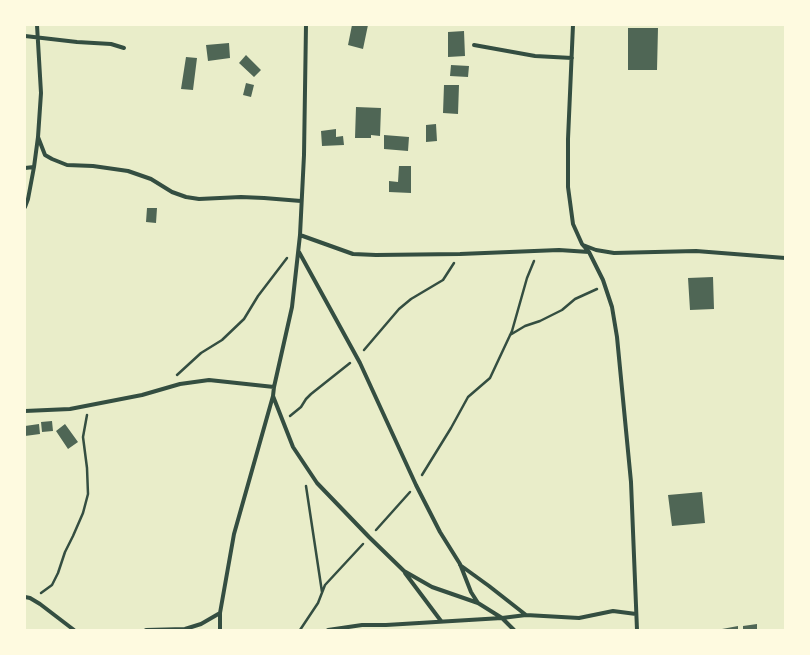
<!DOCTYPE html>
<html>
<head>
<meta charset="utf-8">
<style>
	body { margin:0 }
	#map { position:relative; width:810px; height:655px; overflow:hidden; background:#e9edc9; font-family:"PT Sans",sans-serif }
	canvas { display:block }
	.frame { position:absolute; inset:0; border:26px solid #fefae0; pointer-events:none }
</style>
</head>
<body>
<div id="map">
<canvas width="810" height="655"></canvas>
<div class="frame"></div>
</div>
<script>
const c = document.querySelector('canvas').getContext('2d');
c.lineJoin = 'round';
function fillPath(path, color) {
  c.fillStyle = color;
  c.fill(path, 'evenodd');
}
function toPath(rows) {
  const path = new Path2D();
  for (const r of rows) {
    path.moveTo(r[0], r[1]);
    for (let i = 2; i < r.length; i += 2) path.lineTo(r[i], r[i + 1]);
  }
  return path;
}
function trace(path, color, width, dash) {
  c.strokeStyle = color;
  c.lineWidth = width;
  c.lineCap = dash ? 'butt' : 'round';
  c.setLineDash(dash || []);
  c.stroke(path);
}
fillPath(toPath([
	[352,25,368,25,363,49,348,45],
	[628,28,658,28,657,70,628,70],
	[464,31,465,56,448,57,448,32],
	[229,43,230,58,208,61,206,45],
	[246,55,261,70,254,77,239,63],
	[186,57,197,58,193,90,181,89],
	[451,65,469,66,468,77,450,76],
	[246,83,254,85,251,97,243,95],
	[444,85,459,85,458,114,443,113],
	[356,107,381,108,380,136,371,135,371,138,355,138],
	[436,124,437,141,426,142,426,125],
	[336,129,336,137,343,136,344,145,322,146,321,131],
	[384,135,409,137,408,151,384,149],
	[399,166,411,166,411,193,389,192,389,181,398,182],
	[147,208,157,208,156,223,146,222],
	[713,277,714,309,690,310,688,278],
	[52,421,53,431,42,432,41,422],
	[39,424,40,434,25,436,25,426],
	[65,424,78,442,68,449,56,431],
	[702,492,705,523,672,526,668,495],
	[757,624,757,630,743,630,743,626],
	[738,626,738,630,722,630,722,629]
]), '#4f6655');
trace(toPath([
	[510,335,525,326,540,321,562,310,575,299,597,289],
	[364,350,399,309,411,299,443,280,454,263],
	[177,375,201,353,222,340,244,319,258,296,287,258],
	[290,416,301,407,306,399,311,394,350,363],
	[422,475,451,428,468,397,490,378,512,331,527,278,534,261],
	[306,486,322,592],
	[376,530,410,492],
	[41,593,52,585,58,573,65,552,73,536,83,513,88,494,87,468,83,437,87,415],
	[300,630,318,603,325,585,363,544]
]), '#344e41', 2.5);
trace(toPath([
	[37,25,41,93,38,137,45,155,52,159,67,165,93,166,128,171,151,179,172,192,186,197,199,199,241,197,264,198,301,201],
	[573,25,568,139,568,187,573,224,582,244,589,252,603,280,612,307,617,337,631,482,637,630],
	[25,36,77,42,111,44,124,48],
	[474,45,535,56,572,58],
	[25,168,34,167],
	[25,207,28,199,34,167,38,137],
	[300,235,353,254,376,255,460,254,559,250,589,252],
	[583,245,596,250,614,253,696,251,785,258],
	[299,252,360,363,416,485,440,532,460,564,471,592,478,603,502,618,514,630],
	[273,396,293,447,317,483,369,537,404,571,432,587,478,603],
	[25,411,70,409,142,395,180,384,209,380,274,387],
	[460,565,489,586,526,615],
	[405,573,441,621],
	[25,597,30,598,40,604,74,630],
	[146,630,185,629,201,624,220,613],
	[220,630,220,613,234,534,273,396,274,387,292,307,300,235,304,155,306,25],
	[328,630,362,625,386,625,502,618,526,615,579,618,613,611,636,614]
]), '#344e41', 4);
</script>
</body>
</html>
